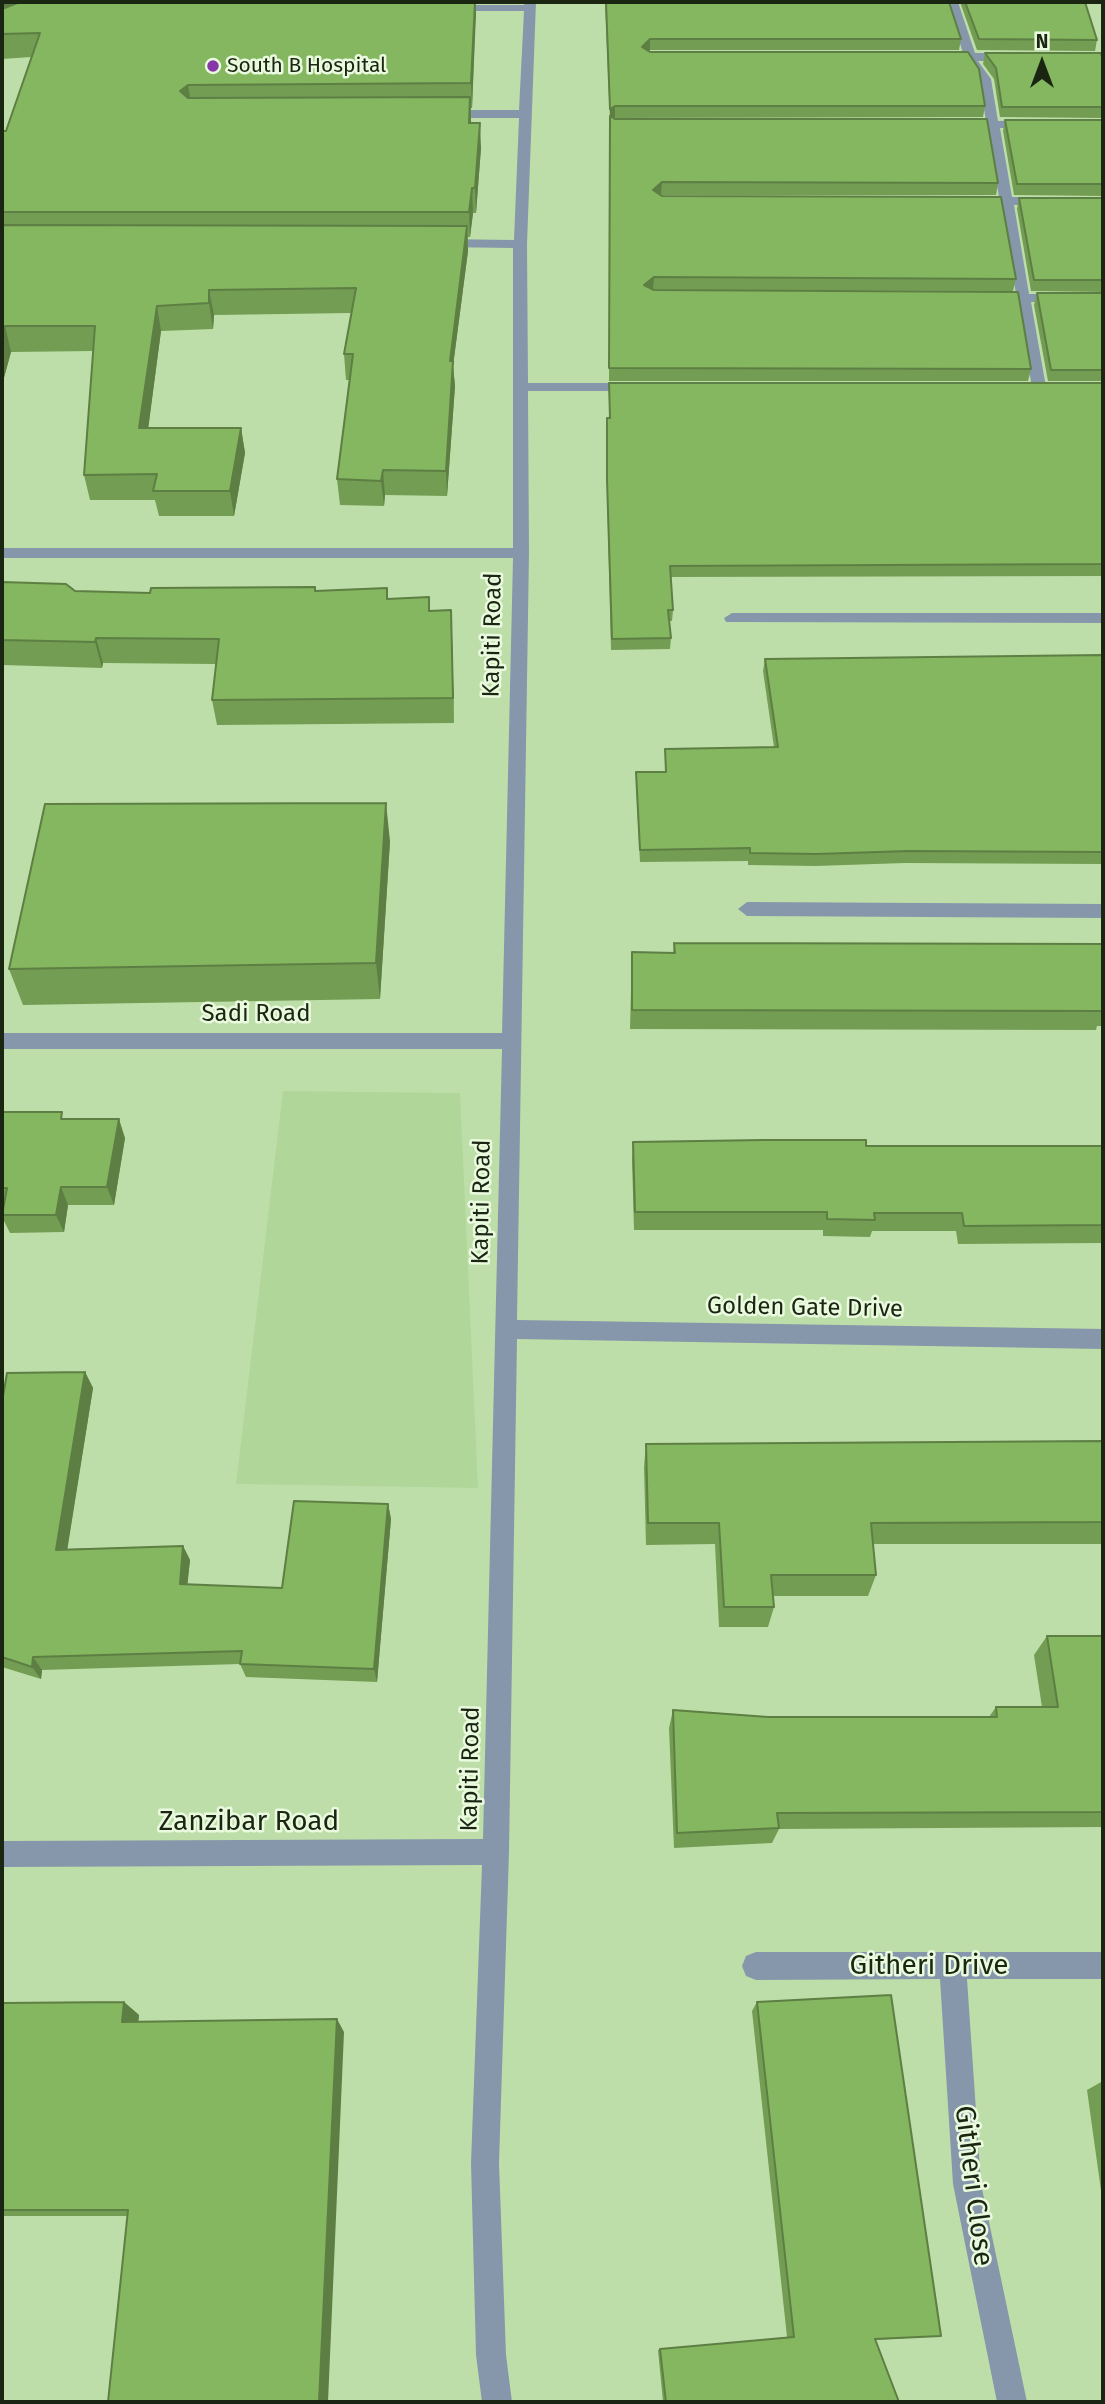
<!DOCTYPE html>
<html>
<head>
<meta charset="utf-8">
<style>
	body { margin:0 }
	#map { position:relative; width:1105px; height:2404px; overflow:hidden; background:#bedea9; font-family:"Fira Sans",sans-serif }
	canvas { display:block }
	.frame { position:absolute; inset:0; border:4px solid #1a2612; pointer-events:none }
	.north { position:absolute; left:1007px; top:28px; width:70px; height:70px; -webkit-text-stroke:5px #e9fade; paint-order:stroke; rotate:0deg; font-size:19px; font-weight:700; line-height:28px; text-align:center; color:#1a2612 }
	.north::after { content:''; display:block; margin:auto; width:24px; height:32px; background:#1a2612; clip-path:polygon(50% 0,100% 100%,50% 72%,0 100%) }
</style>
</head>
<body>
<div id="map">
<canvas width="1105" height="2404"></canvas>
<div class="frame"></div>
<div class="north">N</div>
</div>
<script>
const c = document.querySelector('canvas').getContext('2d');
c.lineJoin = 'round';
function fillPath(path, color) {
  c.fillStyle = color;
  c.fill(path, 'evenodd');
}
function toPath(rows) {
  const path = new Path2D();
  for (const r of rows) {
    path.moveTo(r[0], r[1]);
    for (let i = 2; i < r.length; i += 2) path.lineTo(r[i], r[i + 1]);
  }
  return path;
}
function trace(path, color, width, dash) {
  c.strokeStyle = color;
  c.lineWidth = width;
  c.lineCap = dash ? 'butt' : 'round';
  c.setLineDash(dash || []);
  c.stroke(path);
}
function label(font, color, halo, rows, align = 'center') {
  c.font = font + ' "Fira Sans",sans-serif';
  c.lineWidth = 5;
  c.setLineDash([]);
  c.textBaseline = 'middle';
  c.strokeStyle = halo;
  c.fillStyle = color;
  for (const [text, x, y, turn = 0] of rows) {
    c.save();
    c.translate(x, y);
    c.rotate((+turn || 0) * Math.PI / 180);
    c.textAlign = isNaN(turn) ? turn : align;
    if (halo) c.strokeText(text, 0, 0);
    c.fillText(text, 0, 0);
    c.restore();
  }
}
fillPath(toPath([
	[283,1091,460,1093,478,1488,236,1484]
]), '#b1d69a');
fillPath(toPath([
	[525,2,536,2,527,244,528,383,638,383,645,387,638,391,528,391,529,553,517,1320,1103,1329,1103,1349,517,1339,509,1852,499,2163,506,2355,512,2402,482,2402,476,2355,471,2163,482,1865,2,1867,2,1841,483,1839,502,1049,2,1049,2,1033,502,1033,513,558,2,558,2,548,513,548,513,248,441,247,434,243,441,239,514,240,519,118,442,118,436,114,442,110,519,110,524,11,448,11,442,8,448,5,524,5,525,2],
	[947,2,958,2,975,53,1012,53,1018,57,1012,61,978,61,991,79,998,121,1031,120,1037,124,1031,128,1000,128,1012,197,1103,198,1103,206,1014,205,1029,294,1103,294,1103,302,1031,302,1046,387,1039,391,1032,387,1017,302,991,302,984,298,991,294,1016,294,1001,205,975,205,969,201,975,197,999,197,987,128,962,129,956,125,962,121,986,121,979,79,967,61,943,61,937,57,943,53,963,53,947,2],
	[732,613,1103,613,1103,623,726,622,724,618,732,613],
	[747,902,1103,904,1103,918,747,916,738,909,747,902],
	[756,1952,1103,1952,1103,1979,967,1979,981,2184,1027,2402,997,2402,953,2184,940,1979,756,1980,746,1976,742,1966,746,1956,756,1952]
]), '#8697ab');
fillPath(toPath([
	[2,2,476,2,472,108,471,108,471,123,481,148,476,213,473,213,470,237,468,237,468,251,453,366,455,386,447,496,385,495,384,506,340,505,337,479,350,380,346,380,344,354,351,313,214,315,213,329,161,331,148,428,241,428,245,453,234,516,159,516,155,500,90,500,84,475,93,351,11,352,2,385,2,131,6,131,31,57,2,59],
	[605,2,949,2,961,39,959,50,650,50,649,51,985,106,983,117,614,118,998,183,996,195,661,195,1016,279,1013,291,653,290,1031,369,1028,381,609,381,610,120],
	[960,2,1085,2,1097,40,1095,51,977,50],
	[985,53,1103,60,1103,118,1000,117,994,79,983,64],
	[1005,120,1103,120,1103,196,1014,195,1003,131],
	[1019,198,1103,198,1103,292,1031,291,1017,209],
	[1037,293,1103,293,1103,576,671,577,673,610,672,621,669,621,671,638,670,649,611,650,607,491,607,418,1103,383,1103,381,1048,381,1034,305],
	[2,582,75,591,150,593,315,587,315,591,388,599,429,597,430,611,452,636,454,723,217,725,212,700,216,664,103,663,102,668,3,665,2,670],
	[1103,655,1103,864,905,863,815,866,748,865,748,861,640,862,636,784,636,772,665,772,665,749,774,747,763,671,765,659],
	[390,841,380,999,23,1005,9,969],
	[674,943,1103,944,1103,1026,1097,1026,1096,1030,630,1029,632,952,673,953],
	[2,1112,65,1119,125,1138,114,1205,68,1205,64,1232,10,1233,2,1217,3,1206,2,1206],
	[633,1142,866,1146,1103,1146,1103,1243,958,1244,956,1231,872,1231,870,1237,823,1236,823,1230,634,1230,632,1160],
	[85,1372,93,1388,67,1549,183,1546,190,1560,187,1585,282,1588,388,1504,391,1519,377,1682,246,1677,240,1664,42,1670,41,1679,2,1667,2,1402],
	[1103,1441,1103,1544,873,1544,876,1575,868,1596,773,1596,774,1607,768,1627,719,1627,715,1544,646,1545,644,1467,646,1444],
	[1047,1636,1103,1636,1103,1827,779,1829,772,1843,674,1848,669,1728,673,1710,768,1717,989,1717,996,1707,1042,1707,1034,1655],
	[124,2002,139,2015,138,2022,344,2032,127,2216,2,2216,2,2003],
	[757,2002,941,2336,875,2340,899,2402,663,2402,658,2350,787,2337,752,2011],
	[1103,2081,1103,2205,1087,2090]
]), '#729d53');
fillPath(toPath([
	[2,2,68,2,2,24],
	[475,2,476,14,472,108,471,83],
	[650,39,650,50,642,58,642,47],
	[188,85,192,109,180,91],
	[470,97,471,121,470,148,469,123],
	[615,106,615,117,610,120,610,109],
	[480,123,481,148,476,213,475,188],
	[662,182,661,194,653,202,653,190],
	[472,188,473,213,470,237,469,212],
	[467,226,468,251,453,366,455,386,447,496,446,471,450,361],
	[654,277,653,289,644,297,644,285],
	[209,290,214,315,213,329,209,303],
	[157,306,161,331,145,453,139,428],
	[5,326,11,352,2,385,2,336],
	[241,428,245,453,234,516,230,491],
	[383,470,385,495,384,506,381,481],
	[451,610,452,636,454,723,453,698],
	[96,638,103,663,102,668,95,642],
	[386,803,390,841,380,999,376,963],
	[119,1119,125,1138,114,1205,107,1187],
	[61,1187,68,1205,64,1232,56,1215],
	[85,1372,93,1388,65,1564,56,1550],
	[388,1504,391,1519,377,1682,374,1669],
	[183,1546,190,1560,186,1598,180,1584],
	[33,1657,42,1670,41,1679,32,1667],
	[124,2002,139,2015,137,2035,122,2022],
	[337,2019,344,2032,328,2402,319,2402]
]), '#5d7f43');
const building = toPath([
	[20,2,475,2,471,83,188,85,180,91,188,98,470,97,469,123,480,123,475,188,472,188,469,212,2,212,2,131,6,131,40,33,2,34,2,9,20,2],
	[606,2,949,2,961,39,650,39,642,47,650,52,968,52,979,69,985,106,615,106,610,109,606,2],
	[965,2,1085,2,1097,40,979,39,965,2],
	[985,53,1101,53,1103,60,1103,107,1002,107,996,68,985,53],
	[610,116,615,119,987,119,998,183,662,182,653,190,662,196,1001,197,1016,279,654,277,644,285,654,290,1018,292,1031,369,609,368,610,116],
	[1005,120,1103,120,1103,184,1017,184,1005,120],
	[1019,198,1103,198,1103,280,1034,280,1019,198],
	[2,225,467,226,450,361,453,361,446,471,383,470,381,481,337,479,353,354,344,354,356,288,209,290,209,303,157,306,139,428,241,428,230,491,153,491,157,474,84,475,95,326,5,326,2,336,2,225],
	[1037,293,1103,293,1103,370,1051,370,1037,293],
	[609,383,1103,383,1103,564,670,566,673,610,668,610,671,638,612,639,607,480,607,418,610,418,609,383],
	[2,582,66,584,75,591,150,593,151,588,315,587,315,591,387,588,387,599,429,597,429,611,451,610,453,698,212,700,219,639,96,638,95,642,2,640,2,582],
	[1103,655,1103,852,908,851,817,854,750,853,750,848,640,850,636,772,666,772,665,749,778,747,765,659,1103,655],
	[386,803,376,963,9,969,45,804,386,803],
	[674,943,1103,944,1103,1011,632,1010,632,952,675,953,674,943],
	[2,1112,62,1112,61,1119,119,1119,107,1187,61,1187,56,1215,2,1215,7,1188,2,1188,2,1112],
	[764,1140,866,1140,866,1146,1103,1146,1103,1225,964,1226,962,1213,874,1213,875,1220,827,1219,827,1212,635,1212,633,1142,764,1140],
	[85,1372,56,1550,183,1546,180,1584,282,1588,294,1501,388,1504,374,1669,240,1664,242,1651,33,1657,32,1667,2,1657,2,1402,7,1373,85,1372],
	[1103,1441,1103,1522,871,1523,876,1575,771,1575,774,1607,724,1607,719,1523,648,1523,646,1444,1103,1441],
	[1047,1636,1103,1636,1103,1812,777,1813,779,1828,677,1833,673,1710,768,1717,997,1717,996,1707,1058,1707,1047,1636],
	[891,1995,941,2336,875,2339,899,2402,666,2402,660,2349,794,2337,757,2002,891,1995],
	[124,2002,122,2022,337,2019,319,2402,108,2402,128,2210,2,2210,2,2003,124,2002]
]);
fillPath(building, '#85b660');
trace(building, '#5d7f43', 2);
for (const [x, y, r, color] of [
	[213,66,7,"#8638a9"]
]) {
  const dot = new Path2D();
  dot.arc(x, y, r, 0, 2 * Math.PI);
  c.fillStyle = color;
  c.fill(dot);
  trace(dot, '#e9fade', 2.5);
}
label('21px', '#1a2612', '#e9fade', [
	["South B Hospital",227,66]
], 'left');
label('24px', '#1a2612', '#e9fade', [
	["Kapiti Road",493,635,-89],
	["Sadi Road",256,1014],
	["Kapiti Road",482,1202,-89],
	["Golden Gate Drive",805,1308,1],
	["Kapiti Road",471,1769,-89]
]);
label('28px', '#1a2612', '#e9fade', [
	["Zanzibar Road",249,1822],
	["Githeri Drive",929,1966],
	["Githeri Close",973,2186,83]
]);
</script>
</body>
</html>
